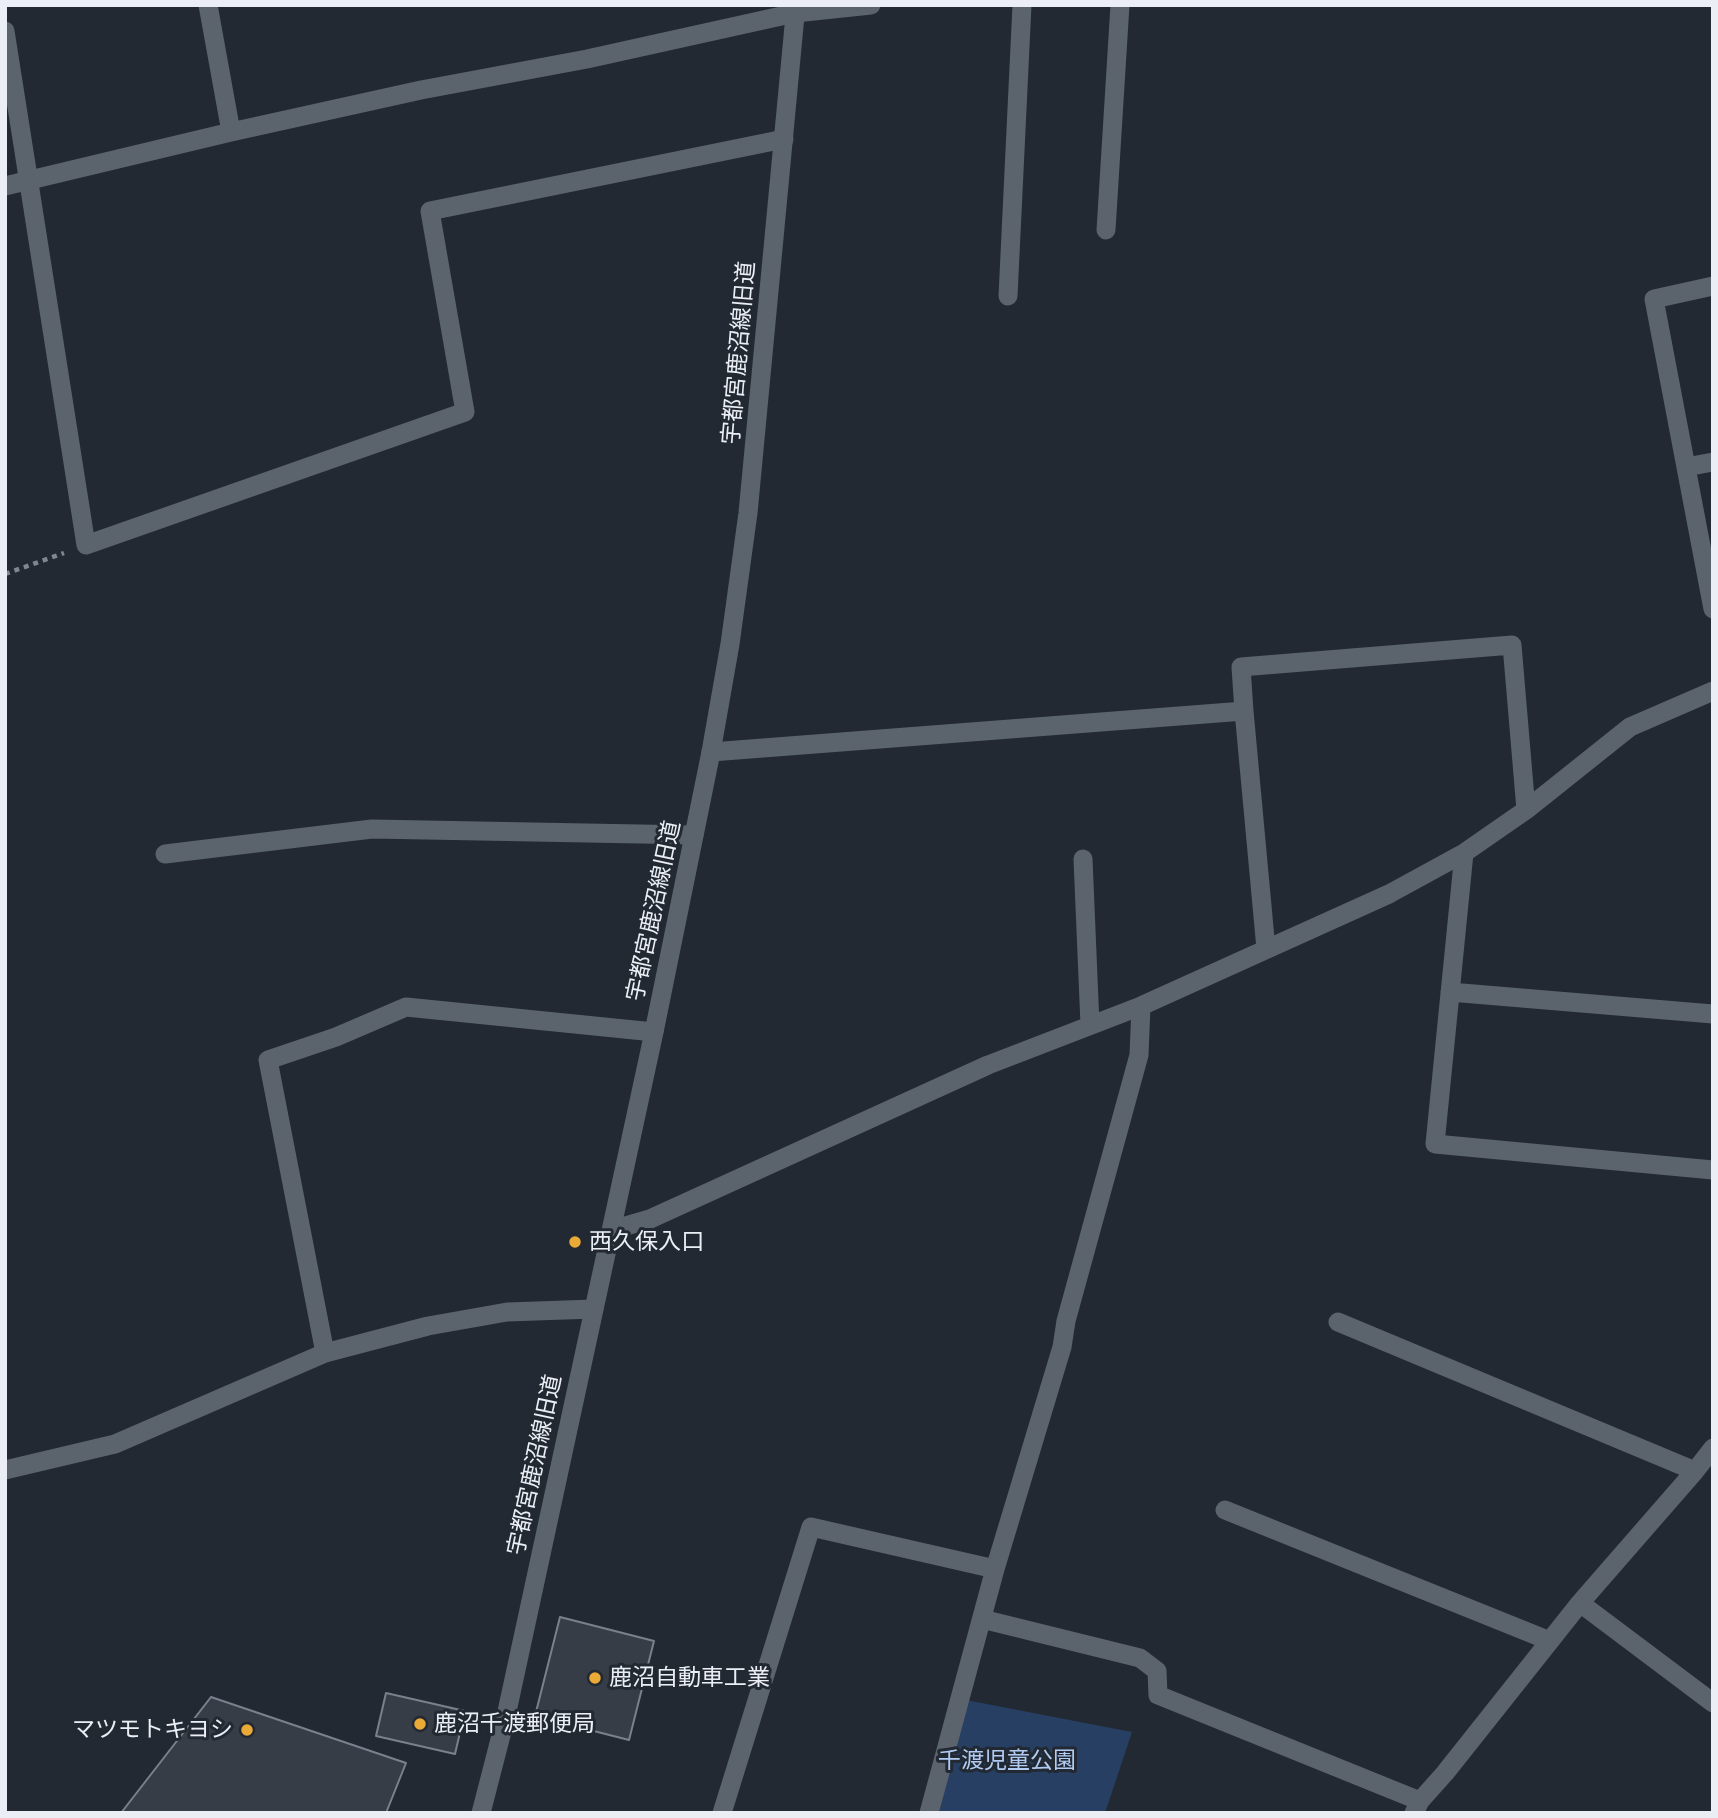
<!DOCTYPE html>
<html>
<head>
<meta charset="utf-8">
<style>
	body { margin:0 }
	#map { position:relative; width:1718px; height:1818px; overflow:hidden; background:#222932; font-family:Inter,sans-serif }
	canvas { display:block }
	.frame { position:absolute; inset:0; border:7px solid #ebeff5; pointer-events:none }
</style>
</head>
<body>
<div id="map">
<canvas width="1718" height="1818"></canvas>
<div class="frame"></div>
</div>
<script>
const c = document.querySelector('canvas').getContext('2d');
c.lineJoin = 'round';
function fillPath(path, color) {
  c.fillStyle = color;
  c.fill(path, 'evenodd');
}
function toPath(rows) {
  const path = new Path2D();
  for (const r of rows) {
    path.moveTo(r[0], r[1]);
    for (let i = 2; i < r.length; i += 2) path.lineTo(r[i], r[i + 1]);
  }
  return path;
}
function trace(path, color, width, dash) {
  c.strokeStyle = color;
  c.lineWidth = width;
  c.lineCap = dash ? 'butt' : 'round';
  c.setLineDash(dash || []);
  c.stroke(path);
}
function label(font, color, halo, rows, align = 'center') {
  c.font = font + ' Inter,"Noto Sans JP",sans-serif';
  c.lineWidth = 6;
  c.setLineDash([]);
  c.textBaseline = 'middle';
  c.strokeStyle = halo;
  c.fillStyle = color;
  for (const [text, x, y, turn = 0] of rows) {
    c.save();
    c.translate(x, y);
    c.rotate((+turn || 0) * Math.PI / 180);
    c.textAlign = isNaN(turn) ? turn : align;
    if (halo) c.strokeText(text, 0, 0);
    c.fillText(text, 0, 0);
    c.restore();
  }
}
fillPath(toPath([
	[966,1700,1132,1732,1105,1813,939,1813]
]), '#263f63');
const building = toPath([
	[560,1617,654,1641,629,1740,535,1716,560,1617],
	[386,1693,465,1711,455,1754,376,1736,386,1693],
	[211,1697,406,1763,386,1813,121,1813,211,1697]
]);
fillPath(building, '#363d47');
trace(building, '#7a818d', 2);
trace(toPath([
	[5,574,64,553]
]), '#82878f', 4.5, [5, 5]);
trace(toPath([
	[208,5,231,132],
	[5,31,86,545,465,412,430,211,784,139],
	[5,186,231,132,421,90,587,59,795,13,871,5],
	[1106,230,1120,5],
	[1713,286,1654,299,1713,609],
	[1008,296,1022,5],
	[1686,467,1713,462],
	[1244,711,1241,667,1512,645,1526,810],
	[711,752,1244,711,1266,949],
	[1464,853,1435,1144,1713,1170],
	[165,854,372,829,694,835],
	[1083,859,1090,1025],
	[1450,992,1713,1014],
	[612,1230,650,1219,988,1065,1141,1006,1389,894,1464,853,1526,810,1630,727,1713,691],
	[1338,1322,1695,1471],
	[325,1353,268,1060,336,1037,406,1007,654,1032],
	[5,1470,115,1444,325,1353,428,1326,507,1312,594,1309],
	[1225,1510,1550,1641],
	[1580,1603,1713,1703],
	[982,1619,1140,1658,1157,1671,1158,1695,1420,1801],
	[722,1813,811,1527,995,1569],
	[929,1813,995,1569,1062,1347,1066,1321,1139,1055,1141,1006],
	[1414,1813,1420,1801,1445,1773,1580,1603,1695,1471,1713,1448]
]), '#5b636d', 19);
trace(toPath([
	[481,1813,506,1716,654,1032,711,752,730,644,748,513,796,5]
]), '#5b636d', 19);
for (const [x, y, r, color] of [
	[575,1242,7,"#e9aa38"],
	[595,1678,7,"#e9aa38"],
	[420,1724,7,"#e9aa38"],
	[247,1730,7,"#e9aa38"]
]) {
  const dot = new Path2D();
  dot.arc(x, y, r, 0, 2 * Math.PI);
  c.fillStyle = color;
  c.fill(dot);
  trace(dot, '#222932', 2.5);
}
label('23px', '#ebeff5', '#222932', [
	["宇都宮鹿沼線旧道",739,353,-85],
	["宇都宮鹿沼線旧道",654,911,-78],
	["宇都宮鹿沼線旧道",535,1465,-78]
]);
label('23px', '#ebeff5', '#222932', [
	["西久保入口",589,1242],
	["鹿沼自動車工業",609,1678],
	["鹿沼千渡郵便局",434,1724],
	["マツモトキヨシ",233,1730,"right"]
], 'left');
label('23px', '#b1cbf2', '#222932', [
	["千渡児童公園",1007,1761]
]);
</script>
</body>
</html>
